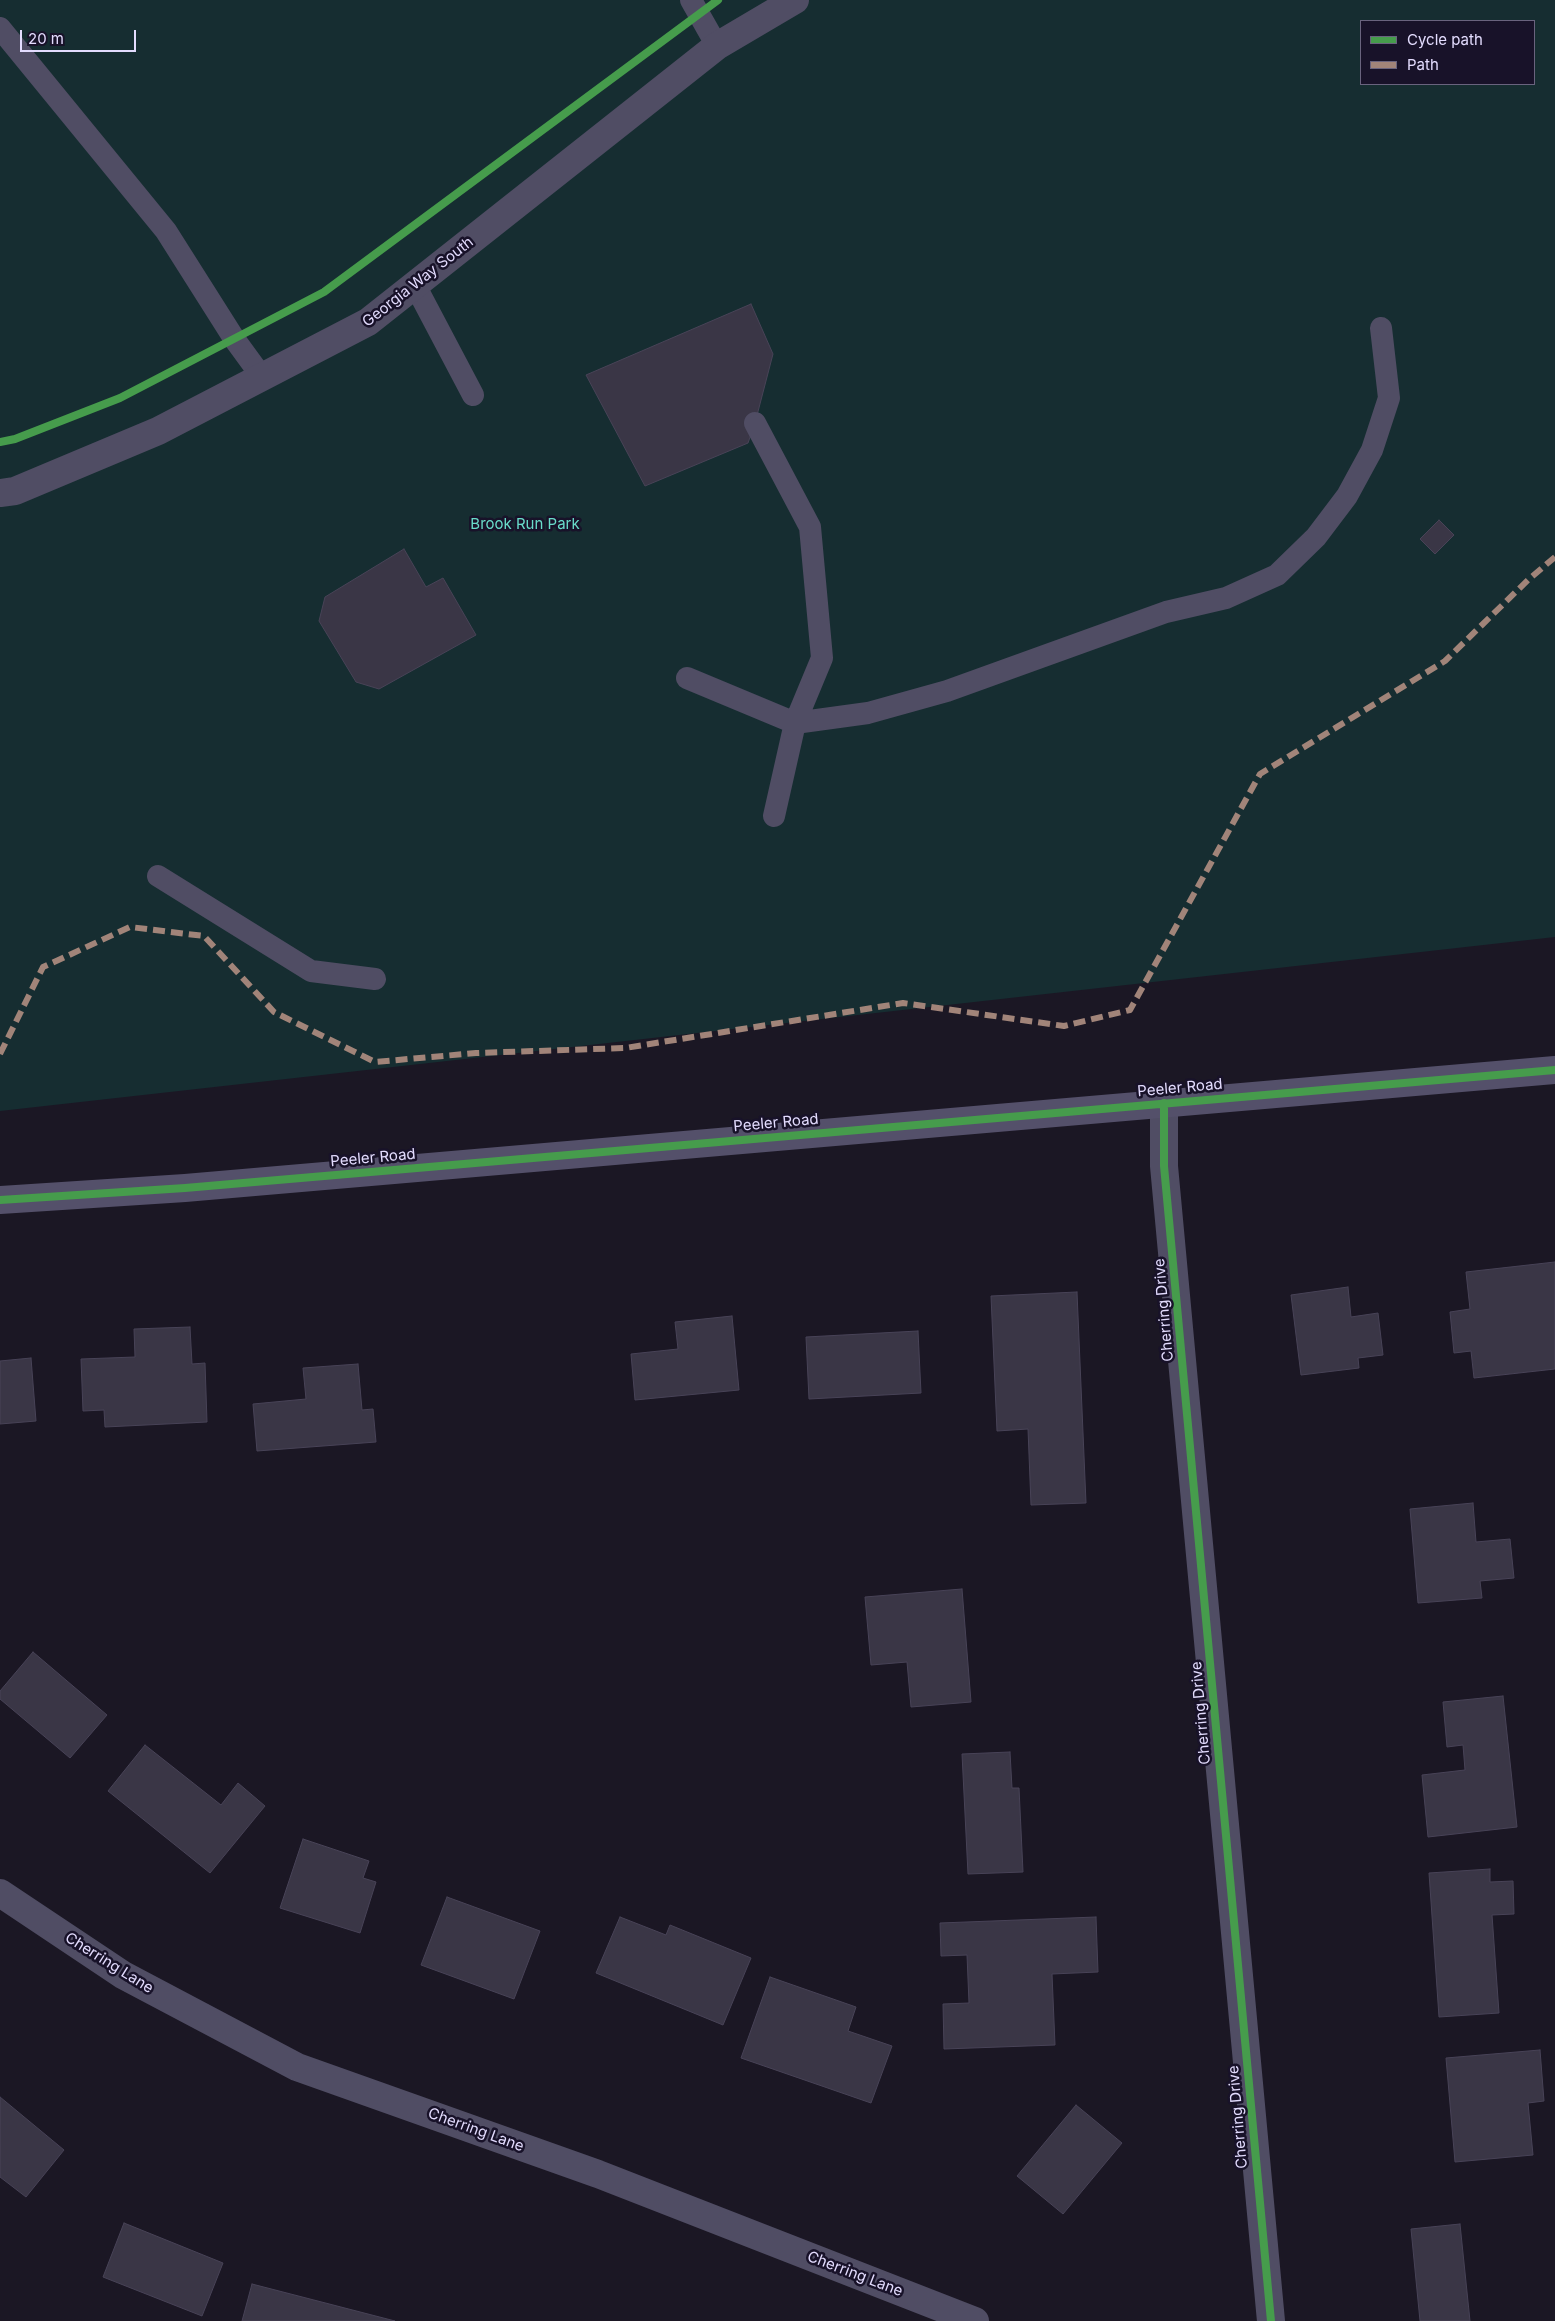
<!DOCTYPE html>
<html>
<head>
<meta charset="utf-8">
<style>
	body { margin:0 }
	#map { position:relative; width:1555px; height:2321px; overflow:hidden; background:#1b1724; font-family:Inter,sans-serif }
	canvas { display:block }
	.legend { position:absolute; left:1360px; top:20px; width:175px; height:65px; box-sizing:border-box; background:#181229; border:1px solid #69637e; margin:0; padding:6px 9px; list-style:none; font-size:15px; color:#e3dcfe }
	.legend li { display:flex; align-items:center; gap:10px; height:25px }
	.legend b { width:25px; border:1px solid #69637e }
	.scale { position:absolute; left:20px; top:30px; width:116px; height:22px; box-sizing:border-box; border:2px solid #e3dcfe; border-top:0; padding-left:6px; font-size:15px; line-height:18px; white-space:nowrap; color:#e3dcfe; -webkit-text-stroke:4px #181229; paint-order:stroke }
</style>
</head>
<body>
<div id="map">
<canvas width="1555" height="2321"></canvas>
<ul class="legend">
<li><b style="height:6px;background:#469c4c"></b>Cycle path</li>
<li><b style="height:6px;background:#a18479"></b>Path</li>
</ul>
<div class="scale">20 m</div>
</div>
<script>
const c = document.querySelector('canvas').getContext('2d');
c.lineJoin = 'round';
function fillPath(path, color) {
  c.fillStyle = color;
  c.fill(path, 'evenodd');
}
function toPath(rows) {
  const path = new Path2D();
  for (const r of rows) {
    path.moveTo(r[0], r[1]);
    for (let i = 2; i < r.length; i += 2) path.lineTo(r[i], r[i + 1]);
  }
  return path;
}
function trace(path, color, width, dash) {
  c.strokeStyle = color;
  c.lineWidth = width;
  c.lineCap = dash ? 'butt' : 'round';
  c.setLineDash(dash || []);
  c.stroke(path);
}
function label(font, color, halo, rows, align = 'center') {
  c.font = font + ' Inter,sans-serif';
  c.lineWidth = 5;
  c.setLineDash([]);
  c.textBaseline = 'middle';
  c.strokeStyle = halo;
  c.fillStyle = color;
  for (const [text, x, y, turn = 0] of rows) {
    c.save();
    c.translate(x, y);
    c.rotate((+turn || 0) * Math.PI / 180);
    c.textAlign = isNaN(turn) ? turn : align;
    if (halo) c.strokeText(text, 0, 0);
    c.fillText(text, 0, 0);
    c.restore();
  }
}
fillPath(toPath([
	[0,0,1555,0,1555,937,0,1111],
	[1361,21,1534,21,1534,84,1361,84]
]), '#162d31');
const building = toPath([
	[751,304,773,354,755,423,748,443,645,486,586,375,751,304],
	[1439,520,1454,535,1435,554,1420,539,1439,520],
	[404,549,426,587,443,578,476,635,379,689,356,682,319,621,325,597,404,549],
	[1555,1262,1555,1369,1474,1378,1471,1351,1454,1353,1450,1312,1470,1309,1466,1272,1555,1262],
	[1348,1287,1351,1317,1378,1313,1383,1355,1358,1358,1359,1368,1301,1375,1291,1295,1348,1287],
	[1077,1292,1086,1503,1031,1505,1028,1429,997,1431,991,1296,1077,1292],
	[732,1316,739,1390,635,1400,631,1354,678,1349,675,1322,732,1316],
	[190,1327,192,1364,205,1363,207,1422,105,1427,104,1410,83,1411,81,1359,135,1357,134,1329,190,1327],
	[918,1331,921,1393,809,1399,806,1337,918,1331],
	[31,1358,36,1421,0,1424,0,1361,31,1358],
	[358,1364,362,1410,373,1409,376,1442,257,1451,253,1404,306,1399,303,1368,358,1364],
	[1473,1503,1476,1542,1510,1539,1514,1578,1480,1581,1482,1598,1418,1603,1410,1509,1473,1503],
	[962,1589,971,1702,911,1707,907,1662,871,1665,865,1597,962,1589],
	[33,1652,107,1715,70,1758,0,1699,0,1691,33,1652],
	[1503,1696,1517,1827,1428,1837,1422,1775,1465,1770,1463,1745,1447,1747,1443,1702,1503,1696],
	[145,1745,221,1805,238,1783,265,1806,210,1873,108,1791,145,1745],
	[1010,1752,1012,1788,1019,1788,1023,1872,968,1874,962,1754,1010,1752],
	[303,1839,369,1861,363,1878,376,1882,360,1933,280,1908,303,1839],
	[1490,1869,1490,1882,1513,1881,1514,1914,1492,1915,1499,2013,1439,2017,1429,1873,1490,1869],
	[447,1897,540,1931,514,1999,421,1965,447,1897],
	[620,1917,666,1935,670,1925,751,1958,723,2025,596,1973,620,1917],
	[1096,1917,1098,1972,1052,1974,1055,2045,944,2049,943,2004,969,2003,967,1955,941,1956,940,1923,1096,1917],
	[770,1977,856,2007,848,2031,892,2046,871,2103,741,2058,770,1977],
	[1540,2050,1544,2101,1528,2103,1533,2155,1455,2162,1446,2058,1540,2050],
	[0,2097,64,2150,26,2197,0,2177,0,2097],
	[1076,2105,1122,2143,1063,2214,1017,2176,1076,2105],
	[124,2223,223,2263,202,2316,103,2277,124,2223],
	[1460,2224,1470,2321,1420,2321,1411,2229,1460,2224],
	[252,2284,395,2321,242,2321,252,2284]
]);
fillPath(building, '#3a3646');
trace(building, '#484357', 1);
trace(toPath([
	[691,0,717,46],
	[0,28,166,231,235,340,262,377],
	[415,285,473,395],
	[755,423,810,527,822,658,795,723],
	[687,678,795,723,774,816],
	[795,723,868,713,947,691,1166,612,1226,598,1277,575,1316,537,1347,496,1372,450,1389,398,1381,328],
	[158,876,311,971,375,979]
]), '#504d64', 22);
trace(toPath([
	[0,493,15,491,158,431,368,322,717,46,795,0],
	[1164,1103,1164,1166,1271,2321],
	[0,1893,123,1975,297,2067,598,2174,975,2321]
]), '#504d64', 28);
trace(toPath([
	[0,1200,185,1188,1555,1070]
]), '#54506a', 28);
trace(toPath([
	[0,1054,43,967,130,927,204,936,274,1012,375,1062,476,1053,625,1048,903,1003,1064,1026,1130,1010,1260,774,1445,661,1528,580,1555,557]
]), '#a18479', 6, [12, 6]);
trace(toPath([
	[0,442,15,439,120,398,324,292,718,0],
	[1164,1103,1164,1166,1271,2321],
	[0,1200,185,1188,1555,1070]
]), '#469c4c', 8);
label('15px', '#e3dcfe', '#181229', [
	["Georgia Way South",418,282,-38],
	["Peeler Road",1180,1088,-5],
	["Peeler Road",776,1123,-5],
	["Peeler Road",373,1158,-5],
	["Cherring Drive",1164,1310,-95],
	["Cherring Drive",1201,1713,-95],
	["Cherring Lane",109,1963,32],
	["Cherring Drive",1238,2117,-95],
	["Cherring Lane",476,2130,20],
	["Cherring Lane",855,2274,21]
]);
label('15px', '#69dcca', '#181229', [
	["Brook Run Park",525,524]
]);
</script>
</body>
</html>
